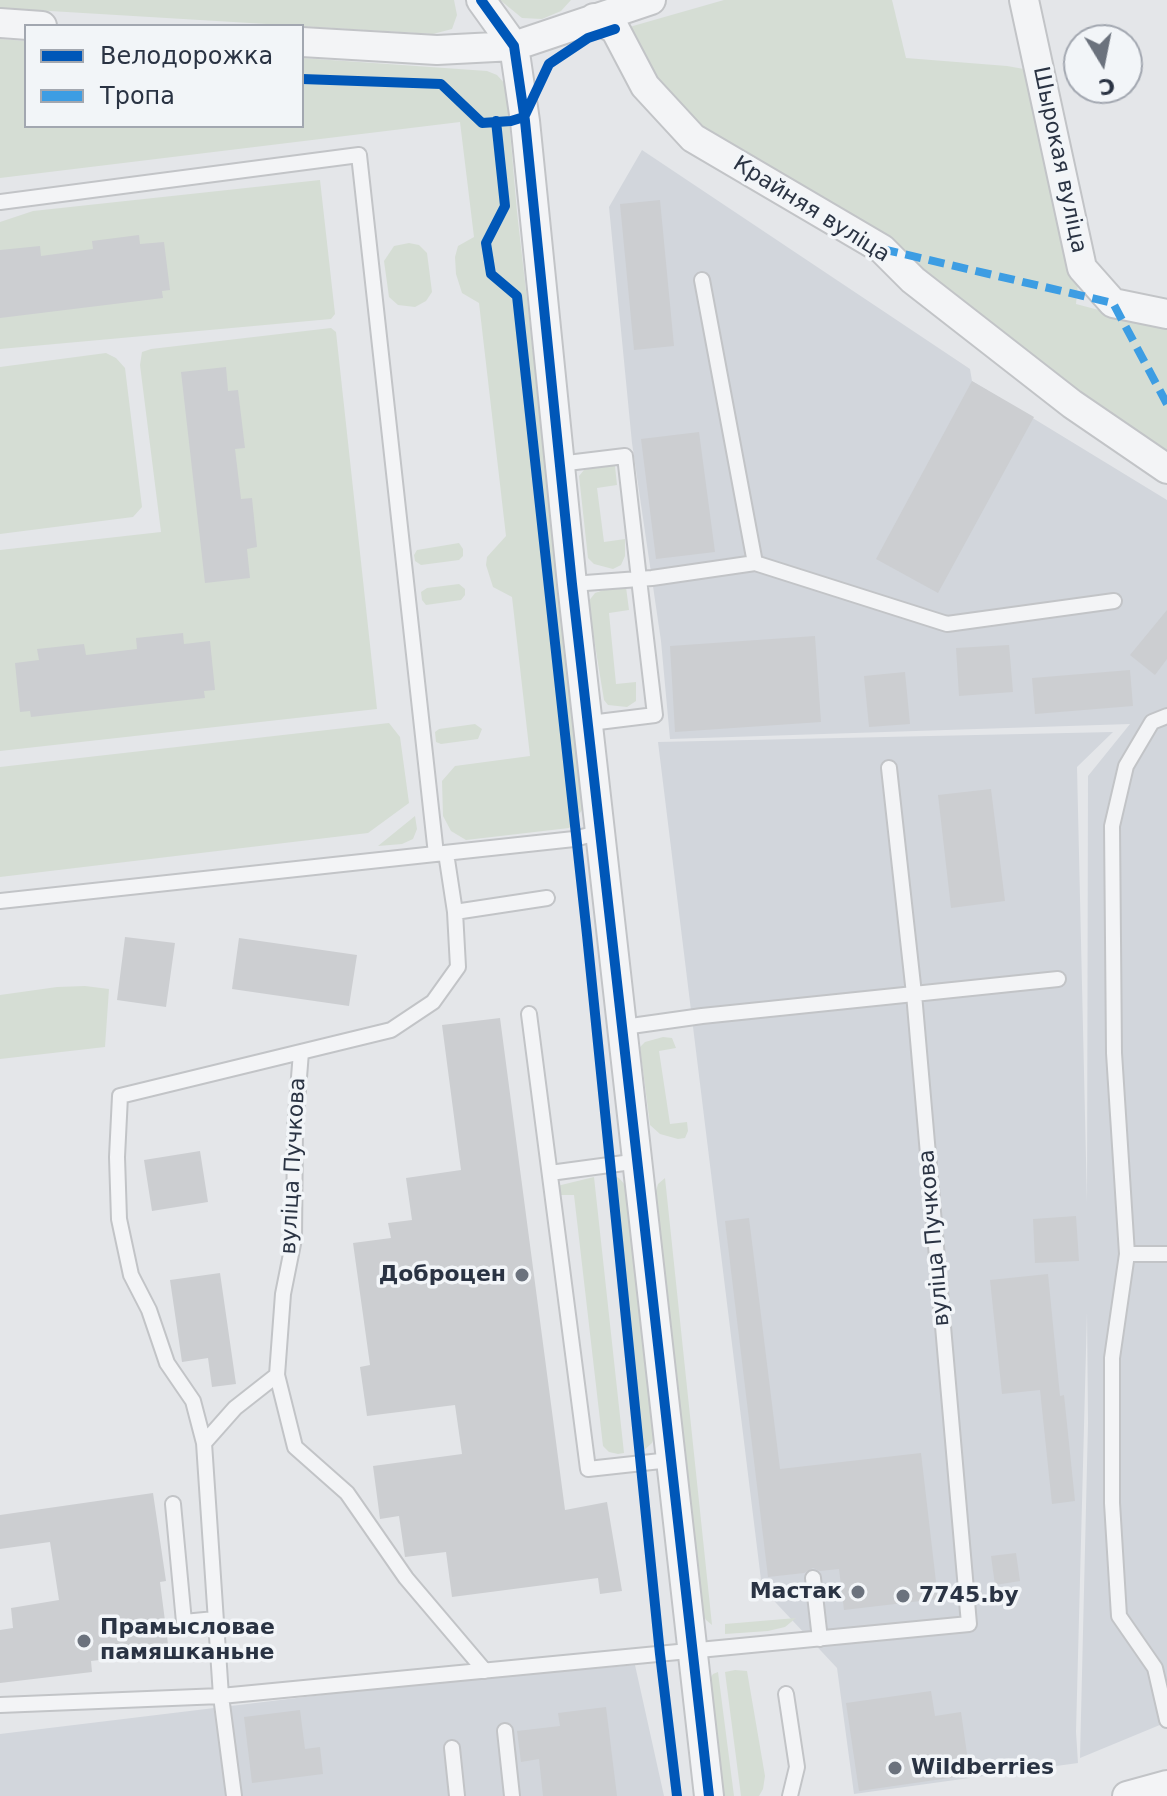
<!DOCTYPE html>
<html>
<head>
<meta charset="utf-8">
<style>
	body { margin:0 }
	#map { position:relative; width:1167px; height:1796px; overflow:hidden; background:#e4e6e9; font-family:"DejaVu Sans",sans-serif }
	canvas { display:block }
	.legend { position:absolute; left:24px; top:24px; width:280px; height:104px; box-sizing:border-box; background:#f2f5f8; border:2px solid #a2a7b0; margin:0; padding:10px 14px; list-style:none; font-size:24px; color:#2a3343 }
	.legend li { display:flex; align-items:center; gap:16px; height:40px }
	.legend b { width:40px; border:2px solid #a2a7b0 }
	.north { position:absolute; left:1063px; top:24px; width:80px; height:80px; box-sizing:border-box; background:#f2f5f8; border:2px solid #a2a7b0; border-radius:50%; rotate:170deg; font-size:22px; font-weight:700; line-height:32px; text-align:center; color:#2a3343 }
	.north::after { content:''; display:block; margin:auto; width:28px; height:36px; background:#6b727d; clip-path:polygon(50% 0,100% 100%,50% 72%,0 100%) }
</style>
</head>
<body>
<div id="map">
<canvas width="1167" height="1796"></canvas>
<ul class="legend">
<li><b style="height:10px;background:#0057b8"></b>Велодорожка</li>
<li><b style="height:10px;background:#3d9de3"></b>Тропа</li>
</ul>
<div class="north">С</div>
</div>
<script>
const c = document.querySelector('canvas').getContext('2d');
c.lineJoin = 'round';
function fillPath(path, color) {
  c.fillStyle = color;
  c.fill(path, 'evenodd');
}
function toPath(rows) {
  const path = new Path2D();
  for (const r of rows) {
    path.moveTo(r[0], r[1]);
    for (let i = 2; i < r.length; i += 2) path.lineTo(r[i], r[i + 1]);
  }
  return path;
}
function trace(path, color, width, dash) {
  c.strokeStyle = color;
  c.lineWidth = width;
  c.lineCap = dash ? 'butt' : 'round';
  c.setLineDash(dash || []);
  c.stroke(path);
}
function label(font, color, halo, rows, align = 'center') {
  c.font = font + ' "DejaVu Sans",sans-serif';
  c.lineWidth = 7;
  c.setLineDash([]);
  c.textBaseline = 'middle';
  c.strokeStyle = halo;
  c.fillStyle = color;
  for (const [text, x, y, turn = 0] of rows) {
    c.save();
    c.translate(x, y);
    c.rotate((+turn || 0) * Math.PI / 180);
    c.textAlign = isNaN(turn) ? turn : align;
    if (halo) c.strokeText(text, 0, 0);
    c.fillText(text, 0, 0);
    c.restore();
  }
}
fillPath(toPath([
	[642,150,970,369,972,381,1167,500,1167,1722,1080,1758,1088,1423,1087,1312,1076,1732,1078,1763,854,1794,837,1668,762,1588,658,742,1113,732,1077,767,1087,1203,1088,776,1130,724,670,739,661,641,632,443,609,207],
	[635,1665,664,1796,0,1796,0,1734,412,1684]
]), '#d2d6dc');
fillPath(toPath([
	[0,0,454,0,457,15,452,29,433,34,0,8],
	[500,0,571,0,561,11,542,19,522,18],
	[724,0,892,0,906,58,1007,66,1024,69,1078,283,1076,304,1167,328,1167,457,695,131,650,76,626,28],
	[0,39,26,41,26,126,302,126,302,58,487,71,497,75,506,85,517,212,585,806,569,828,466,840,451,831,443,816,442,781,455,766,530,756,512,597,493,587,486,565,487,557,506,536,479,303,462,293,456,274,455,257,458,246,474,237,460,122,0,178],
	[320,180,335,314,331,319,0,349,0,222,33,211],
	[409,243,419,245,427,253,432,292,426,301,415,307,398,305,389,297,384,261,394,246],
	[331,328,336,332,377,709,0,751,0,550,161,532,140,365,142,352,151,349],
	[106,353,116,358,125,368,142,507,133,517,0,534,0,367],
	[605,465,615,466,617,485,597,488,604,542,625,539,625,556,621,565,613,569,594,564,588,558,579,476,584,470],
	[459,543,463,549,463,556,459,560,421,565,415,561,414,555,417,550],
	[459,584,465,589,465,595,461,600,426,605,422,600,421,592,427,588],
	[618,585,626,587,629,610,609,613,616,684,636,682,636,701,627,707,608,705,604,700,588,602,595,593],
	[389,723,400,737,409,803,368,833,0,877,0,767],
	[475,724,482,729,478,739,441,744,436,742,435,732,439,729],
	[415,816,417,829,413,839,402,844,378,846],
	[85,986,109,989,105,1047,0,1059,0,995,57,987],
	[663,1037,672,1038,676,1048,659,1051,670,1124,687,1122,688,1131,685,1138,678,1139,660,1134,650,1125,640,1047,645,1042],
	[614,1176,619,1178,626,1186,654,1438,652,1443,642,1452],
	[594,1177,624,1453,618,1454,609,1452,603,1446,574,1195,559,1195,557,1186],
	[665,1178,712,1625,706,1620,702,1612,655,1195,658,1184],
	[796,1618,785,1627,768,1631,725,1634,725,1624],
	[735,1670,747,1671,765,1776,763,1789,759,1796,741,1796,725,1672],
	[718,1672,734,1796,724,1796,708,1682,713,1674]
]), '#d5ddd4');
fillPath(toPath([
	[660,200,674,346,634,350,620,204],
	[139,235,140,244,164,242,170,290,162,291,163,298,0,318,0,250,40,246,41,256,93,249,92,241],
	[226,367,228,391,238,390,245,448,235,449,241,499,252,498,257,547,247,549,250,578,205,583,181,372],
	[972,381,1034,417,938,593,876,559],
	[699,432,715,552,656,559,641,439],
	[1167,610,1167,659,1155,675,1130,655],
	[183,633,184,644,210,641,215,690,204,691,205,698,31,717,30,711,20,712,15,663,39,660,37,649,84,644,86,655,137,649,136,638],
	[815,636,821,722,675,732,670,646],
	[1009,645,1013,692,959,696,956,648],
	[1130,670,1133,706,1035,714,1032,678],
	[905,672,910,724,869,727,864,676],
	[991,789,1005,901,951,908,938,795],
	[125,937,175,943,166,1007,117,1000],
	[239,938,357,955,349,1006,232,989],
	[500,1018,565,1510,607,1502,622,1591,600,1594,598,1578,452,1597,446,1552,405,1557,399,1516,380,1519,373,1466,462,1454,455,1405,367,1416,360,1367,370,1365,353,1243,391,1238,388,1223,412,1220,406,1178,461,1170,442,1025],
	[200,1151,208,1202,152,1211,144,1160],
	[1076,1216,1079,1261,1035,1263,1033,1219],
	[749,1218,780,1469,921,1453,938,1599,844,1610,839,1569,820,1571,813,1568,804,1573,768,1577,725,1221],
	[220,1273,236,1384,212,1387,208,1358,182,1362,170,1280],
	[1048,1274,1060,1396,1064,1395,1075,1501,1052,1504,1040,1390,1002,1394,990,1280],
	[153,1493,166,1581,160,1582,169,1652,91,1661,92,1672,0,1683,0,1630,13,1628,11,1608,59,1600,50,1542,0,1549,0,1515],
	[1016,1553,1020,1581,995,1585,991,1556],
	[931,1691,935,1716,961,1712,970,1775,859,1791,846,1703],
	[606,1707,617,1796,543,1796,539,1759,521,1762,517,1731,560,1726,558,1713],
	[300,1710,305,1749,320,1747,323,1774,252,1783,244,1717]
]), '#ccced1');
const service = toPath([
	[0,202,359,155,436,854],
	[702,280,755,563],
	[559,464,625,456,639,579,655,715,590,723],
	[572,584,652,578,755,563,947,624,1114,601],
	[889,768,914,994,1058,979],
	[446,853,455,912,547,898],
	[0,901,574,839,601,832],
	[529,1014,588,1469,670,1460],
	[550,1173,639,1161],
	[1127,1254,1114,1053,1112,826,1126,766,1152,722,1167,716],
	[1167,1254,1127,1254,1112,1358,1112,1503,1119,1616,1155,1668,1167,1720],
	[277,1375,295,1447,347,1493,406,1578,485,1671],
	[204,1443,193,1401,167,1363,149,1310,131,1275,119,1219,117,1157,120,1096,391,1030,433,1002,458,967,455,912],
	[173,1504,184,1622,215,1619],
	[813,1578,820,1639],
	[786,1694,797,1767,790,1796],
	[0,1705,221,1696,969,1624,914,994,702,1016,624,1027],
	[505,1731,512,1796],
	[452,1748,457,1796],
	[234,1796,221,1696,204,1443,235,1408,277,1375,283,1294,294,1239,295,1128,301,1052]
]);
const minor = toPath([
	[481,0,514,46,525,121,572,584,709,1796],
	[1024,0,1082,268,1113,303,1167,314],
	[594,18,615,29,645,86,693,138,882,249,913,280,1072,404,1167,469],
	[0,23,42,26],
	[302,42,437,50,514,46,651,0],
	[1127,1796,1167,1785]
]);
trace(service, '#c2c4c7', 18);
trace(minor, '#c2c4c7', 32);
trace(service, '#f3f4f6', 14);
trace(minor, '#f3f4f6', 28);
trace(toPath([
	[882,249,1113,303,1167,404]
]), '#3d9de3', 8, [16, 8]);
trace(toPath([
	[481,0,514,46,525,121,572,584,709,1796],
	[302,79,441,84,482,123,511,121,524,117,549,64,588,38,615,29],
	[496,121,505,206,486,243,491,274,517,296,587,935,660,1654,677,1796]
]), '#0057b8', 10);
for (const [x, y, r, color] of [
	[522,1275,8,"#6b727d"],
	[858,1592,8,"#6b727d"],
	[903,1596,8,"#6b727d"],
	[84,1641,8,"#6b727d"],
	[895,1768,8,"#6b727d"]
]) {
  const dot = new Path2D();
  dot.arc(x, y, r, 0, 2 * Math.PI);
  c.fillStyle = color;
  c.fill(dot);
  trace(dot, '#f2f5f8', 3);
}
label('22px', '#2a3343', '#f2f5f8', [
	["Шырокая вуліца",1059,160,78],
	["Крайняя вуліца",811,210,32],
	["вуліца Пучкова",294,1166,-87],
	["вуліца Пучкова",935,1238,-95]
]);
label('bold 22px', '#2a3343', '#f2f5f8', [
	["Доброцен",506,1275,"right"],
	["Мастак",842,1592,"right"],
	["7745.by",919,1596],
	["Прамысловае",100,1628],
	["памяшканьне",100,1653],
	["Wildberries",911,1768]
], 'left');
</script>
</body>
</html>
